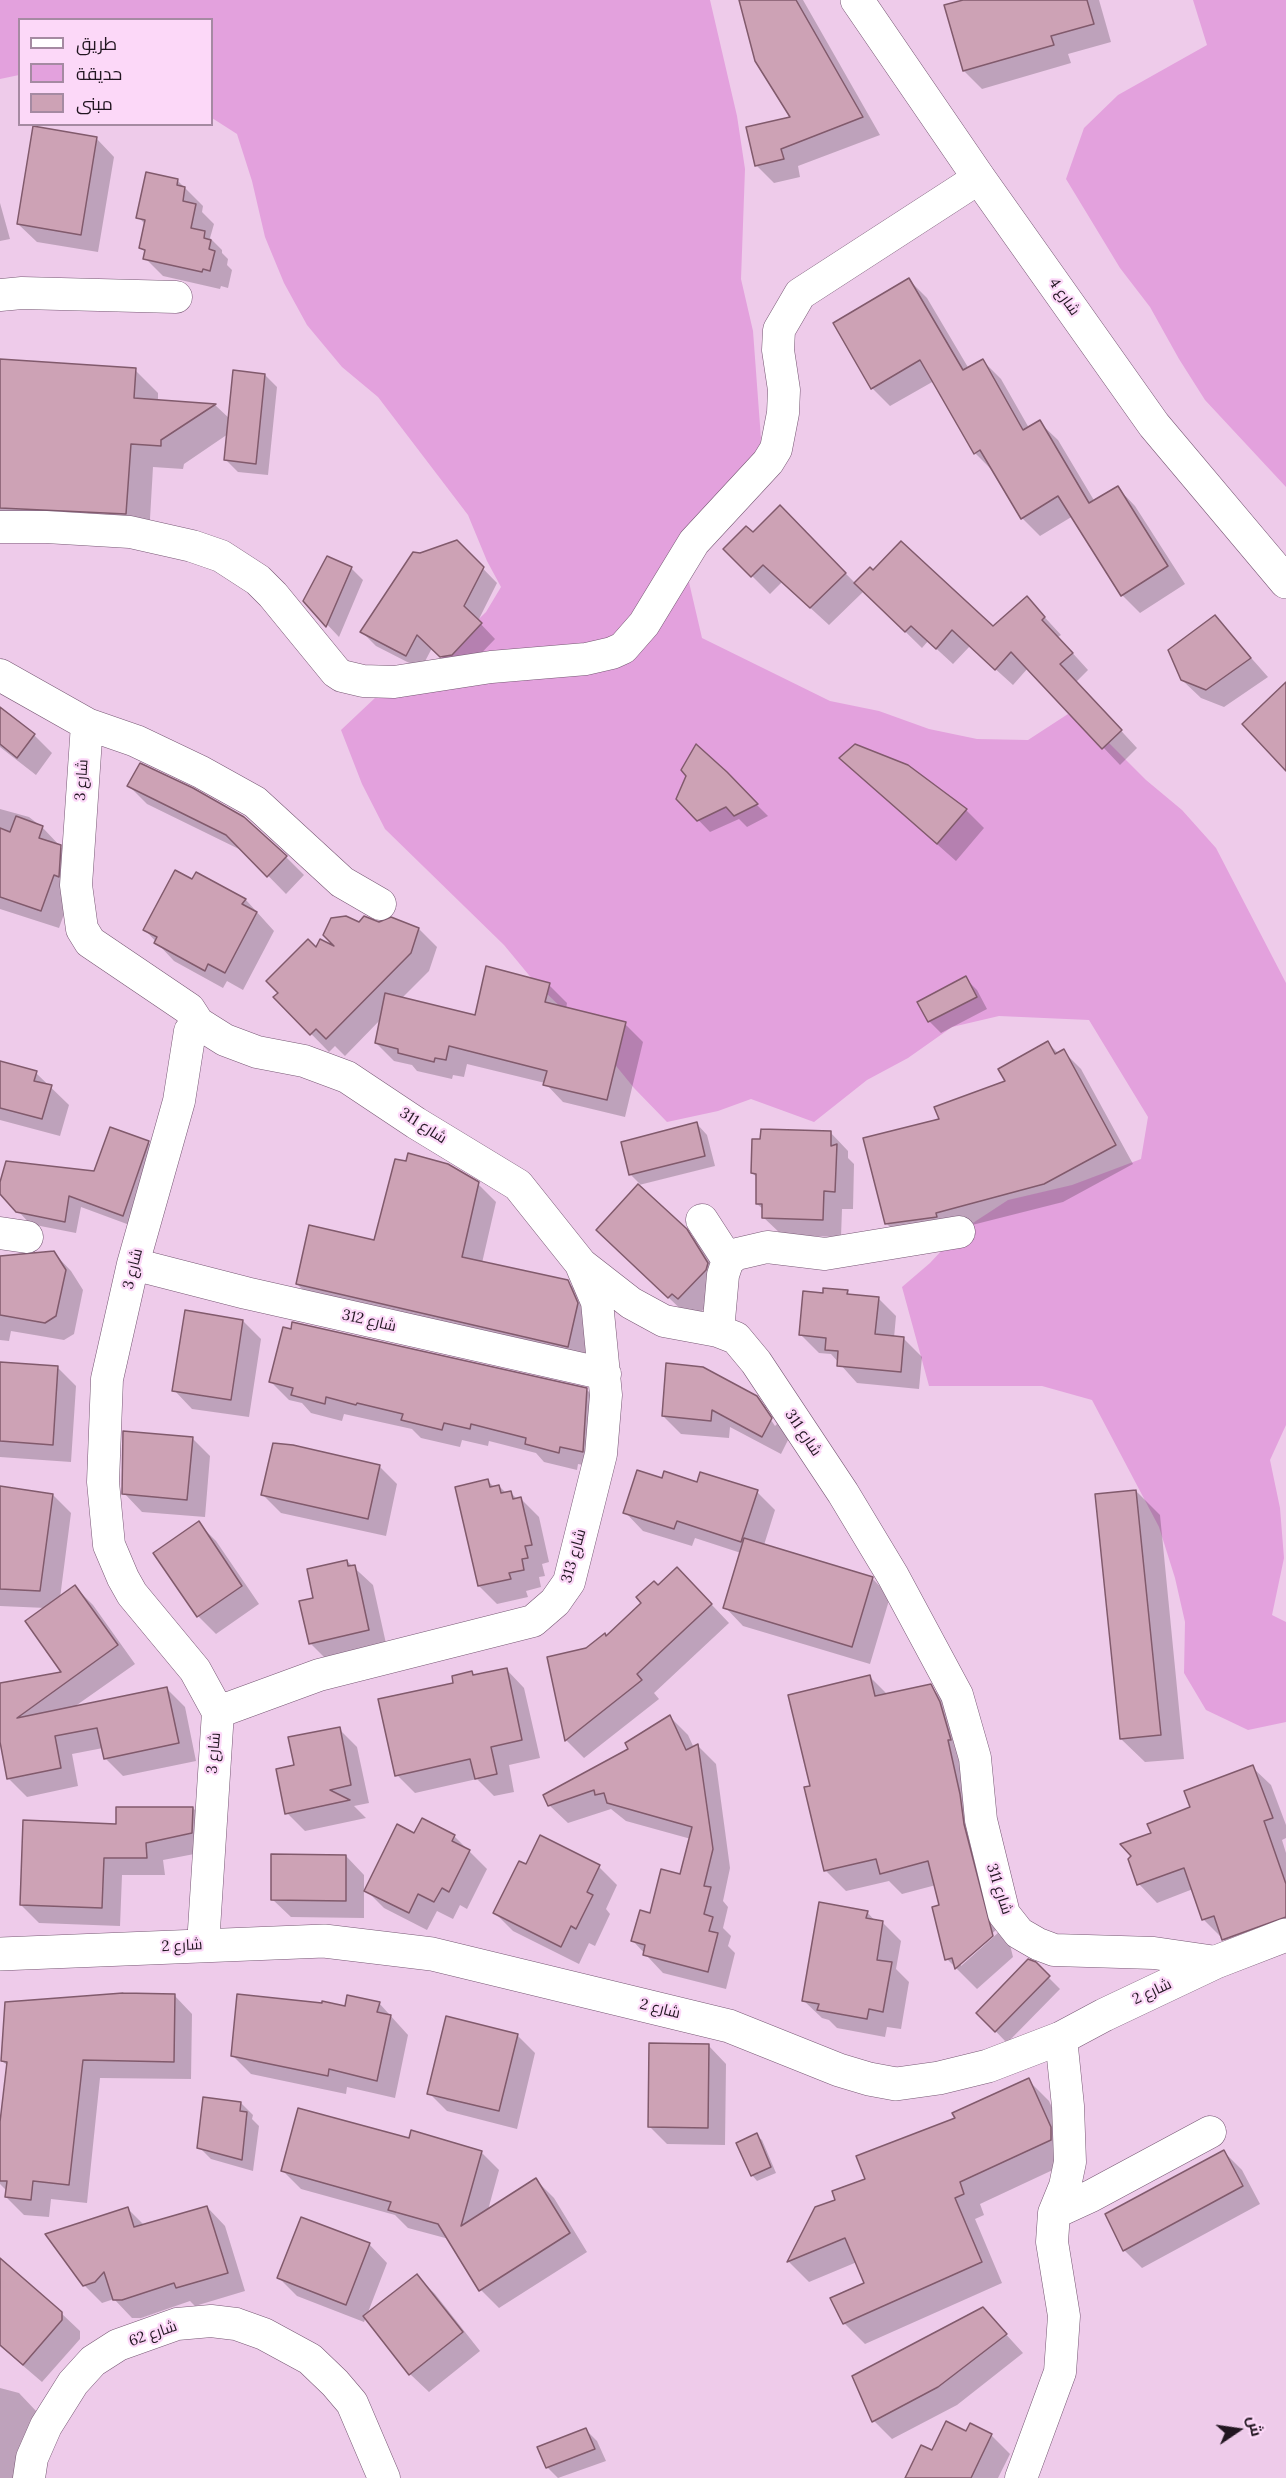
<!DOCTYPE html>
<html>
<head>
<meta charset="utf-8">
<style>
	body { margin:0 }
	#map { position:relative; width:1286px; height:2478px; overflow:hidden; background:#eecbea; font-family:Lora,Cairo,serif }
	canvas { display:block }
	.legend { position:absolute; left:18px; top:18px; width:195px; height:108px; box-sizing:border-box; background:#fcd8f8; border:2px solid #a58aa2; margin:0; padding:8px 10px; list-style:none; font-size:18px; color:#221621 }
	.legend li { display:flex; align-items:center; gap:12px; height:30px }
	.legend b { width:30px; border:2px solid #a58aa2 }
	.north { position:absolute; left:1208px; top:2400px; width:60px; height:60px; -webkit-text-stroke:4px #fcd8f8; paint-order:stroke; rotate:77deg; font-size:16px; font-weight:700; line-height:24px; text-align:center; color:#221621 }
	.north::after { content:''; display:block; margin:auto; width:21px; height:27px; background:#221621; clip-path:polygon(50% 0,100% 100%,50% 72%,0 100%) }
</style>
</head>
<body>
<div id="map">
<canvas width="1286" height="2478"></canvas>
<ul class="legend">
<li><b style="height:8px;background:#fff"></b>طريق</li>
<li><b style="height:16px;background:#e3a1dd"></b>حديقة</li>
<li><b style="height:16px;background:#cda2b5"></b>مبنى</li>
</ul>
<div class="north">ش</div>
</div>
<script>
const c = document.querySelector('canvas').getContext('2d');
c.lineJoin = 'round';
function fillPath(path, color) {
  c.fillStyle = color;
  c.fill(path, 'evenodd');
}
function toPath(rows) {
  const path = new Path2D();
  for (const r of rows) {
    path.moveTo(r[0], r[1]);
    for (let i = 2; i < r.length; i += 2) path.lineTo(r[i], r[i + 1]);
  }
  return path;
}
function trace(path, color, width, dash) {
  c.strokeStyle = color;
  c.lineWidth = width;
  c.lineCap = dash ? 'butt' : 'round';
  c.setLineDash(dash || []);
  c.stroke(path);
}
function label(font, color, halo, rows, align = 'center') {
  c.font = font + ' Lora,Cairo,serif';
  c.lineWidth = 4.5;
  c.setLineDash([]);
  c.textBaseline = 'middle';
  c.strokeStyle = halo;
  c.fillStyle = color;
  for (const [text, x, y, turn = 0] of rows) {
    c.save();
    c.translate(x, y);
    c.rotate((+turn || 0) * Math.PI / 180);
    c.textAlign = isNaN(turn) ? turn : align;
    if (halo) c.strokeText(text, 0, 0);
    c.fillText(text, 0, 0);
    c.restore();
  }
}
fillPath(toPath([
	[0,0,710,0,737,116,745,169,741,279,753,331,761,439,756,491,710,527,688,578,702,638,830,701,879,711,929,729,977,739,1028,740,1068,714,1108,742,1146,780,1182,810,1216,848,1286,983,1286,1425,1270,1460,1280,1508,1284,1558,1272,1615,1286,1622,1286,1722,1248,1730,1206,1710,1184,1673,1185,1622,1175,1578,1159,1527,1092,1400,1042,1386,929,1386,902,1287,930,1263,959,1232,1008,1200,1072,1185,1141,1159,1148,1117,1089,1020,999,1016,952,1027,908,1058,867,1080,814,1122,751,1099,718,1111,667,1122,634,1088,599,1045,533,980,504,945,385,829,362,784,341,730,376,697,422,681,452,645,486,612,501,587,487,561,468,515,378,397,342,367,307,325,284,283,265,237,252,181,237,134,212,118,212,20,20,20,19,75,0,79],
	[1193,0,1286,0,1286,487,1205,400,1179,359,1150,307,1120,268,1066,179,1084,128,1118,95,1207,45]
]), '#e3a1dd');
fillPath(toPath([
	[741,0,803,0,880,135,798,166,800,177,774,183,756,165,792,118],
	[968,0,1099,0,1111,42,1068,54,1071,63,982,89,964,71],
	[96,138,114,157,98,252,37,242,18,224],
	[177,180,203,206,202,212,214,224,210,238,222,250,222,253,228,259,227,265,232,270,228,288,221,286,220,289,163,276,145,258,146,253,141,248,146,225,138,217],
	[0,203,10,239,0,241],
	[909,280,927,298,969,369,983,361,1001,379,1029,428,1039,422,1058,440,1095,502,1117,487,1135,506,1185,584,1140,613,1122,595,1073,516,1040,536,1022,518,993,471,975,453,934,381,890,406,872,388,835,323],
	[0,360,135,370,158,393,158,401,215,405,230,419,265,375,277,387,268,475,238,472,226,460,228,434,184,464,183,469,153,467,149,536,0,523],
	[780,507,856,584,993,628,1027,598,1061,635,1058,637,1088,670,1076,682,1137,748,1120,765,1028,668,1013,685,970,646,953,664,928,641,922,648,864,591,829,625,782,582,770,594,725,549,753,534],
	[457,542,497,583,478,621,495,639,466,669,456,670,432,648,421,669,376,646,362,632,420,555],
	[351,568,363,580,339,637,305,601],
	[1215,617,1268,677,1224,707,1201,698,1182,680],
	[0,709,34,735,52,753,36,775,0,747],
	[908,766,966,810,984,828,956,861,860,776],
	[726,774,768,816,747,827,739,819,710,832,677,798],
	[129,786,286,857,304,875,286,894,245,852,147,804],
	[0,809,29,817,42,827,78,865,72,892,59,928,0,909],
	[196,874,246,900,274,931,243,990,227,981,223,988,174,961,145,930,193,881],
	[359,924,379,924,419,929,437,947,429,971,401,999,476,1016,549,985,567,1003,566,1009,625,1024,643,1042,625,1117,563,1102,545,1083,467,1064,464,1077,453,1075,452,1079,417,1071,412,1065,394,1061,376,1043,381,1019,345,1056,335,1046,329,1052,275,997,317,950,339,951],
	[965,978,977,990,987,1009,941,1033,929,1021,919,1002],
	[1048,1043,1059,1054,1063,1051,1081,1069,1133,1164,1063,1202,905,1242,887,1224,941,1120,1007,1081],
	[0,1063,36,1073,69,1105,60,1136,0,1120],
	[697,1124,707,1135,715,1166,639,1185,640,1184,630,1174],
	[830,1132,848,1151,848,1158,854,1164,853,1209,842,1209,841,1237,782,1235,763,1217,764,1210,757,1204,758,1178,752,1173],
	[148,1142,160,1154,135,1227,81,1207,76,1233,30,1224,0,1191,0,1187,95,1173],
	[478,1184,496,1202,482,1263,567,1281,586,1300,586,1365,315,1302,297,1284],
	[686,1230,705,1249,724,1288,697,1316,687,1315,616,1248],
	[53,1252,71,1271,83,1290,74,1334,64,1340,11,1331,9,1341,0,1340,0,1258],
	[847,1291,851,1296,878,1298,896,1316,894,1338,904,1339,922,1357,919,1389,857,1383,831,1354,819,1353,801,1335],
	[243,1321,261,1339,249,1417,192,1409,174,1390],
	[0,1364,58,1368,76,1386,71,1462,0,1457],
	[271,1382,587,1390,605,1408,601,1468,578,1464,577,1470,544,1462,536,1453,489,1441,488,1446,462,1440,460,1447,421,1438,412,1429,344,1414,342,1421,311,1413,302,1403,289,1400],
	[756,1397,775,1416,789,1438,781,1454,730,1427,729,1438,681,1434,663,1416],
	[763,1408,767,1408,777,1424,775,1426],
	[192,1438,210,1456,205,1517,142,1512,124,1493],
	[379,1466,397,1484,386,1536,281,1513,263,1495],
	[663,1479,757,1492,775,1510,764,1545,872,1578,890,1597,870,1664,743,1626,725,1607,741,1553,695,1538,692,1546,643,1531,625,1512],
	[488,1481,494,1487,499,1486,506,1493,510,1492,517,1499,521,1499,539,1517,549,1562,542,1564,545,1576,539,1577,541,1587,526,1591,528,1597,497,1604,479,1586],
	[0,1488,53,1495,71,1513,60,1598,75,1587,93,1605,135,1664,74,1707,167,1689,185,1707,196,1761,123,1776,105,1758,103,1748,72,1754,78,1786,27,1797,8,1778,0,1734,0,1685,64,1673,46,1608,0,1606],
	[1136,1491,1160,1515,1184,1759,1145,1762,1121,1739],
	[198,1523,216,1541,259,1604,216,1634,198,1616],
	[347,1561,373,1585,387,1648,328,1661,310,1643,315,1599],
	[658,1587,695,1587,729,1623,654,1693,659,1699,584,1758,566,1740,549,1658,587,1650,607,1638],
	[506,1669,524,1688,540,1758,509,1765,514,1792,494,1796,477,1779,415,1793,397,1775,455,1684,472,1673,475,1676],
	[870,1677,888,1695,930,1686,951,1707,1013,1957,977,1989,947,1959,941,1907,936,1885,902,1894,889,1881,846,1891,825,1870,812,1787],
	[997,1929,999,1932,961,1966,961,1962],
	[670,1717,688,1735,694,1748,698,1746,716,1764,730,1868,723,1901,728,1907,723,1928,731,1936,728,1946,735,1953,726,1989,663,1973,633,1941,681,1876,691,1839,626,1821,611,1809,568,1823,549,1805,630,1750],
	[339,1729,357,1747,369,1803,354,1806,366,1818,305,1831,287,1813,295,1766],
	[1252,1767,1271,1785,1286,1825,1286,1838,1282,1840,1286,1853,1286,1940,1241,1957,1203,1919,1193,1889,1157,1903,1139,1884,1129,1860,1153,1834],
	[193,1808,211,1826,210,1851,163,1860,165,1875,122,1875,120,1926,39,1923,21,1905,117,1826],
	[415,1835,454,1836,487,1869,467,1909,460,1905,453,1919,437,1911,427,1930,384,1908,366,1890],
	[540,1837,599,1867,617,1885,606,1909,610,1914,595,1946,589,1943,579,1964,513,1931,495,1913,527,1866],
	[346,1856,364,1875,364,1918,291,1917,272,1899],
	[867,1912,876,1922,883,1923,901,1941,896,1969,909,1982,901,2029,887,2027,885,2037,837,2028,829,2020,822,2018,803,2000],
	[1035,1964,1060,1989,1007,2043,978,2013],
	[174,1995,192,2014,191,2079,100,2078,87,2203,51,2199,49,2217,24,2215,6,2197,7,2191,0,2184,0,2136,8,2066,2,2061],
	[379,2003,408,2035,395,2098,347,2087,346,2094,251,2074,232,2055,346,2007],
	[517,2035,535,2053,517,2129,447,2111,429,2093],
	[708,2045,726,2064,725,2145,667,2144,649,2126],
	[1028,2080,1049,2101,1071,2149,1072,2161,980,2204,984,2215,975,2219,1002,2283,865,2344,844,2323,866,2284,857,2262,809,2282,788,2261,837,2201,867,2179],
	[241,2103,253,2115,252,2119,259,2126,253,2171,211,2159,199,2147],
	[756,2135,762,2140,776,2173,757,2181,752,2175],
	[410,2140,481,2152,499,2170,488,2210,536,2180,554,2198,587,2252,499,2308,481,2290,449,2239,408,2228,395,2215,301,2189,283,2171],
	[1224,2152,1242,2170,1260,2204,1142,2268,1124,2250],
	[207,2207,225,2226,245,2291,195,2306,190,2301,141,2318,132,2318,114,2299,102,2303,84,2285,128,2209,145,2226],
	[369,2244,387,2263,367,2315,417,2276,435,2294,480,2351,429,2392,410,2374,366,2317,364,2322,297,2296,279,2278],
	[0,2268,61,2313,80,2331,80,2339,42,2382,0,2346],
	[983,2309,1023,2353,957,2405,892,2439,874,2421,854,2377],
	[0,2388,19,2393,37,2412,17,2478,0,2478],
	[971,2425,991,2435,1010,2454,998,2478,907,2478,932,2452,966,2433],
	[585,2429,597,2441,606,2461,558,2478,547,2467]
]), '#0003');
const building = toPath([
	[739,0,796,0,863,117,781,149,784,159,755,166,746,127,790,117,755,61,739,0],
	[963,0,1087,0,1094,24,1051,36,1054,45,963,71,944,5,963,0],
	[33,126,97,137,81,235,17,224,33,126],
	[146,172,178,179,177,185,185,187,183,201,196,204,191,228,205,231,204,238,211,240,209,249,215,251,210,271,203,269,202,272,143,259,145,250,139,248,145,220,136,218,146,172],
	[909,278,963,370,983,359,1023,430,1040,420,1089,503,1118,486,1168,566,1121,596,1058,496,1021,519,980,450,974,454,920,360,871,389,833,323,909,278],
	[0,359,136,368,134,398,216,404,161,440,161,446,131,444,126,514,0,508,0,359],
	[233,370,265,374,256,464,224,460,233,370],
	[780,505,846,573,810,608,763,565,751,577,723,549,746,526,753,532,780,505],
	[457,540,484,567,464,606,482,623,452,655,440,657,417,635,406,656,360,632,413,552,420,553,457,540],
	[901,541,993,626,1027,596,1045,617,1042,620,1073,653,1060,664,1122,730,1102,749,1011,652,995,670,952,630,936,649,911,626,905,632,854,583,870,567,873,570,901,541],
	[327,556,352,567,326,627,303,601,327,556],
	[1215,615,1251,658,1206,690,1181,680,1168,650,1215,615],
	[1286,682,1286,771,1242,724,1286,682],
	[0,707,35,734,17,758,0,744,0,707],
	[696,744,727,772,758,804,734,816,726,807,697,821,676,799,686,776,681,770,696,744],
	[855,744,908,765,967,809,937,844,839,758,855,744],
	[140,763,193,788,244,817,287,856,267,877,226,835,127,786,140,763],
	[16,816,43,826,39,838,61,845,59,877,54,875,41,911,0,897,0,828,10,832,16,816],
	[175,870,192,879,196,872,246,899,242,904,257,912,225,973,208,964,205,971,154,943,157,937,143,930,175,870],
	[346,916,359,922,364,916,379,922,391,917,419,928,411,953,326,1039,316,1029,310,1035,273,997,278,993,266,981,308,939,316,947,320,939,334,946,323,935,331,918,346,916],
	[486,966,550,983,545,1002,626,1022,607,1100,543,1085,547,1071,449,1046,446,1060,435,1058,434,1062,398,1053,398,1049,375,1043,385,993,475,1015,486,966],
	[966,976,977,997,928,1022,917,1002,966,976],
	[1048,1041,1055,1054,1064,1049,1116,1145,1044,1184,936,1213,937,1217,885,1224,863,1138,939,1119,934,1107,1005,1081,998,1069,1048,1041],
	[0,1061,37,1071,34,1081,52,1085,42,1119,0,1108,0,1061],
	[697,1122,705,1156,629,1175,621,1142,697,1122],
	[110,1127,149,1141,123,1216,69,1196,65,1222,16,1212,0,1194,0,1182,6,1161,94,1171,110,1127],
	[761,1129,831,1131,831,1146,837,1144,835,1192,824,1191,823,1220,762,1218,762,1204,756,1204,756,1174,751,1173,752,1139,760,1139,761,1129],
	[408,1153,448,1164,479,1182,462,1257,568,1280,578,1303,568,1347,296,1284,309,1225,374,1240,395,1159,406,1161,408,1153],
	[638,1184,687,1229,708,1263,706,1270,678,1299,672,1294,668,1298,596,1230,638,1184],
	[54,1251,66,1270,56,1316,45,1323,0,1315,0,1256,54,1251],
	[823,1288,848,1290,847,1294,879,1297,875,1334,904,1337,901,1372,837,1366,838,1351,825,1350,826,1338,799,1335,803,1291,823,1293,823,1288],
	[185,1310,243,1320,231,1400,172,1391,185,1310],
	[292,1322,587,1388,583,1452,560,1447,559,1453,525,1444,526,1438,471,1424,470,1429,444,1423,442,1430,401,1420,403,1414,357,1403,356,1405,326,1397,325,1404,291,1395,293,1388,269,1382,283,1327,291,1329,292,1322],
	[0,1362,58,1366,53,1445,0,1441,0,1362],
	[666,1363,703,1367,757,1396,772,1418,762,1437,712,1410,711,1421,662,1416,666,1363],
	[123,1431,193,1437,187,1500,122,1494,123,1431],
	[273,1443,293,1445,380,1465,368,1519,261,1495,273,1443],
	[637,1470,662,1478,664,1471,697,1482,700,1472,758,1490,741,1542,677,1521,674,1529,623,1513,637,1470],
	[488,1479,490,1487,499,1485,501,1493,511,1491,513,1499,521,1497,532,1545,525,1546,528,1558,522,1559,524,1570,509,1573,511,1579,478,1586,455,1487,488,1479],
	[0,1486,53,1494,40,1591,0,1589,0,1486],
	[1136,1490,1161,1735,1120,1739,1095,1494,1136,1490],
	[199,1521,242,1586,197,1617,153,1553,199,1521],
	[744,1538,873,1577,852,1647,723,1608,744,1538],
	[347,1560,348,1566,355,1565,369,1630,309,1644,299,1601,313,1598,307,1569,347,1560],
	[677,1567,712,1604,637,1674,642,1680,565,1741,547,1657,586,1648,605,1633,606,1636,641,1603,636,1597,654,1581,658,1585,677,1567],
	[75,1585,118,1645,17,1718,167,1687,179,1743,104,1759,97,1728,55,1736,61,1768,7,1779,0,1742,0,1683,61,1672,25,1621,75,1585],
	[507,1668,522,1740,491,1747,497,1774,475,1779,470,1759,395,1776,378,1699,453,1683,452,1676,472,1671,473,1675,507,1668],
	[870,1675,875,1696,931,1684,940,1702,951,1740,948,1740,960,1794,964,1824,993,1936,955,1969,952,1958,945,1960,932,1907,939,1905,928,1861,880,1874,876,1859,824,1871,804,1787,810,1786,788,1695,870,1675],
	[670,1715,686,1750,698,1744,713,1849,704,1886,711,1887,704,1914,713,1917,709,1931,718,1933,708,1972,643,1955,645,1945,631,1941,640,1910,650,1913,661,1869,680,1874,692,1827,607,1803,604,1793,595,1795,594,1790,548,1806,543,1795,628,1749,625,1743,670,1715],
	[340,1727,351,1785,330,1790,350,1800,285,1814,276,1769,294,1765,288,1737,340,1727],
	[1253,1765,1273,1818,1264,1821,1286,1884,1286,1917,1222,1940,1214,1916,1202,1920,1184,1868,1137,1885,1128,1859,1131,1856,1120,1844,1151,1833,1147,1824,1190,1807,1184,1791,1253,1765],
	[116,1807,193,1807,192,1833,146,1843,147,1858,104,1858,102,1908,20,1905,23,1820,116,1824,116,1807],
	[422,1818,455,1835,452,1841,470,1850,449,1892,442,1888,434,1902,418,1894,409,1913,364,1891,397,1824,414,1833,422,1818],
	[540,1835,600,1865,587,1892,593,1895,576,1929,571,1926,561,1947,493,1913,519,1861,526,1864,540,1835],
	[271,1854,346,1855,346,1901,271,1900,271,1854],
	[819,1902,868,1911,866,1918,883,1921,877,1960,892,1962,883,2012,869,2009,867,2019,817,2010,819,2004,802,2001,819,1902],
	[1028,1959,1036,1962,1050,1976,995,2032,976,2013,1028,1959],
	[123,1993,175,1994,174,2062,83,2060,69,2185,33,2181,31,2200,5,2197,7,2181,0,2181,0,2122,7,2062,1,2061,5,2002,123,1993],
	[237,1994,322,2003,322,2001,345,2006,347,1995,380,2002,377,2012,391,2015,377,2081,329,2069,328,2076,231,2056,237,1994],
	[446,2016,518,2034,499,2111,427,2094,446,2016],
	[649,2043,709,2044,708,2128,648,2127,649,2043],
	[1029,2078,1051,2127,1051,2140,960,2182,964,2194,955,2198,982,2262,843,2324,830,2298,864,2283,845,2238,787,2262,815,2207,835,2200,832,2191,865,2179,856,2156,955,2118,952,2113,1029,2078],
	[203,2097,241,2102,240,2111,247,2112,242,2160,197,2148,203,2097],
	[298,2108,409,2138,411,2130,482,2151,461,2226,536,2178,570,2233,479,2291,438,2224,388,2210,391,2202,281,2171,298,2108],
	[757,2133,771,2167,751,2176,736,2143,757,2133],
	[1224,2150,1243,2186,1123,2251,1105,2214,1224,2150],
	[207,2206,228,2273,176,2288,174,2283,122,2300,113,2300,104,2272,95,2282,83,2286,45,2234,128,2207,134,2227,207,2206],
	[301,2217,370,2243,346,2305,277,2278,301,2217],
	[0,2258,62,2312,62,2320,23,2365,0,2345,0,2258],
	[417,2274,463,2332,409,2375,363,2316,417,2274],
	[983,2307,1007,2334,938,2387,872,2422,852,2376,983,2307],
	[946,2421,966,2431,970,2423,992,2434,971,2478,905,2478,921,2445,932,2450,946,2421],
	[586,2428,595,2449,546,2468,537,2447,586,2428]
]);
fillPath(building, '#cda2b5');
trace(building, '#815a6c', 1.5);
const minor = toPath([
	[0,295,22,293,176,297],
	[0,527,46,527,130,532,192,546,221,556,258,580,273,595,336,672,342,676,363,681,394,682,491,667,586,659,612,653,623,648,644,624,694,542,768,462,776,449,783,413,784,390,778,350,779,330,800,294,979,178],
	[0,675,87,724,76,885,82,929,90,942,189,1009,198,1023],
	[87,724,136,741,201,772,255,802,342,882,380,904],
	[198,1023,225,1040,257,1052,304,1061,347,1077,416,1123,518,1185,581,1264,631,1303,664,1321,718,1331,736,1338,756,1362,843,1493,893,1576,957,1695,975,1758,981,1820,1004,1914,1019,1933,1038,1944,1054,1950,1154,1953,1216,1962],
	[198,1023,190,1031,179,1101,133,1264,107,1379,103,1482,109,1545,123,1578,132,1594,195,1670,218,1712,203,1945],
	[702,1220,728,1260],
	[0,1233,27,1237],
	[728,1260,737,1254,767,1247,825,1254,959,1232],
	[133,1264,246,1293,605,1374],
	[718,1331,723,1275,728,1260],
	[218,1712,319,1675,533,1621,555,1602,569,1582,601,1454,606,1395,597,1302,582,1267],
	[1054,2213,1091,2196,1210,2132],
	[29,2478,32,2458,46,2426,73,2383,93,2361,118,2345,177,2324,211,2321,236,2324,264,2334,310,2359,335,2383,352,2403,384,2478],
	[1021,2478,1060,2372,1064,2316,1052,2242,1054,2213,1065,2186,1070,2162,1068,2106,1061,2038]
]);
const tertiary = toPath([
	[0,1954,324,1941,432,1954,729,2026,839,2070,869,2079,896,2084,939,2078,988,2066,1061,2038,1104,2015,1216,1962,1286,1935]
]);
const secondary = toPath([
	[857,0,979,178,1154,425,1286,582]
]);
trace(minor, '#775874', 33);
trace(tertiary, '#775874', 34);
trace(secondary, '#775874', 34);
trace(minor, '#fff', 32);
trace(tertiary, '#fff', 33);
trace(secondary, '#fff', 33);
label('15px', '#221621', '#fcd8f8', [
	["شارع 4",1064,297,55],
	["شارع 3",82,780,-86],
	["شارع 311",423,1126,33],
	["شارع 3",133,1269,-76],
	["شارع 312",369,1321,13],
	["شارع 311",803,1433,56],
	["شارع 313",574,1556,-74],
	["شارع 3",214,1753,-85],
	["شارع 311",999,1889,72],
	["شارع 2",182,1946,-3],
	["شارع 2",1152,1992,-25],
	["شارع 2",660,2009,14],
	["شارع 62",153,2334,-19]
]);
</script>
</body>
</html>
